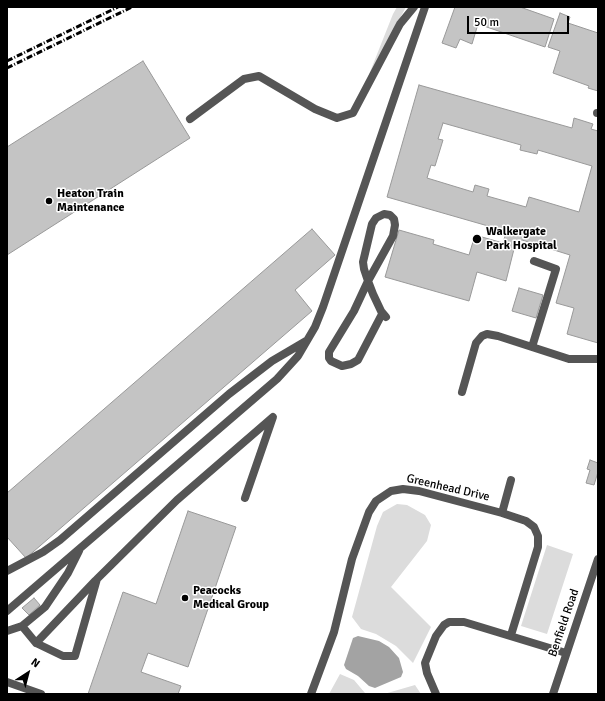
<!DOCTYPE html>
<html>
<head>
<meta charset="utf-8">
<style>
	body { margin:0 }
	#map { position:relative; width:605px; height:701px; overflow:hidden; background:#fff; font-family:Signika,sans-serif }
	canvas { display:block }
	.frame { position:absolute; inset:0; border:8px solid #000; pointer-events:none }
	.north { position:absolute; left:8px; top:653px; width:40px; height:40px; -webkit-text-stroke:3px #fff; paint-order:stroke; rotate:36deg; font-size:11px; font-weight:700; line-height:16px; text-align:center; color:#000 }
	.north::after { content:''; display:block; margin:auto; width:14px; height:18px; background:#000; clip-path:polygon(50% 0,100% 100%,50% 72%,0 100%) }
	.scale { position:absolute; left:467px; top:16px; width:102px; height:18px; box-sizing:border-box; border:2px solid #000; border-top:0; padding-left:5px; font-size:12px; line-height:14px; white-space:nowrap; color:#000; -webkit-text-stroke:3px #fff; paint-order:stroke }
</style>
</head>
<body>
<div id="map">
<canvas width="605" height="701"></canvas>
<div class="frame"></div>
<div class="north">N</div>
<div class="scale">50 m</div>
</div>
<script>
const c = document.querySelector('canvas').getContext('2d');
c.lineJoin = 'round';
function fillPath(path, color) {
  c.fillStyle = color;
  c.fill(path, 'evenodd');
}
function toPath(rows) {
  const path = new Path2D();
  for (const r of rows) {
    path.moveTo(r[0], r[1]);
    for (let i = 2; i < r.length; i += 2) path.lineTo(r[i], r[i + 1]);
  }
  return path;
}
function trace(path, color, width, dash) {
  c.strokeStyle = color;
  c.lineWidth = width;
  c.lineCap = dash ? 'butt' : 'round';
  c.setLineDash(dash || []);
  c.stroke(path);
}
function label(font, color, halo, rows, align = 'center') {
  c.font = font + ' Signika,sans-serif';
  c.lineWidth = 3;
  c.setLineDash([]);
  c.textBaseline = 'middle';
  c.strokeStyle = halo;
  c.fillStyle = color;
  for (const [text, x, y, turn = 0] of rows) {
    c.save();
    c.translate(x, y);
    c.rotate((+turn || 0) * Math.PI / 180);
    c.textAlign = isNaN(turn) ? turn : align;
    if (halo) c.strokeText(text, 0, 0);
    c.fillText(text, 0, 0);
    c.restore();
  }
}
fillPath(toPath([
	[397,7,406,7,368,77,393,14],
	[397,504,407,505,425,515,431,525,427,541,391,587,431,627,413,663,396,646,376,634,361,629,352,617,377,526,383,512],
	[547,545,573,554,547,634,521,626],
	[340,674,354,680,365,693,369,694,329,694],
	[415,685,421,694,384,694]
]), '#dcdcdc');
fillPath(toPath([
	[358,636,379,641,389,647,399,658,403,672,401,677,375,688,369,686,358,676,346,669,344,665,353,638]
]), '#a3a3a3');
const building = toPath([
	[455,7,520,7,554,19,545,47,478,24,472,44,460,39,456,48,442,43,455,7],
	[560,13,570,17,568,23,598,33,598,91,588,88,589,86,553,73,560,51,548,47,560,13],
	[143,61,190,138,7,255,7,147,143,61],
	[419,85,572,128,574,118,593,124,591,129,598,131,598,343,567,334,574,308,556,303,570,255,522,240,515,245,506,281,477,272,469,301,385,277,399,230,434,240,433,244,469,255,475,235,503,243,505,236,509,232,387,197,419,85],
	[443,123,521,145,520,150,537,154,538,150,592,166,579,212,529,197,526,207,487,196,489,189,475,185,473,192,427,178,431,165,435,166,443,140,438,139,443,123],
	[312,229,335,255,295,290,312,311,26,558,7,537,7,493,312,229],
	[519,288,543,295,536,318,512,311,519,288],
	[590,460,598,463,598,472,594,485,586,483,590,470,587,469,590,460],
	[188,511,236,527,188,667,148,653,141,672,181,686,178,694,88,694,123,592,156,604,188,511],
	[34,598,40,605,29,615,22,608,34,598]
]);
fillPath(building, '#c4c4c4');
trace(building, '#999', 1);
trace(toPath([
	[597,113,598,113],
	[190,119,244,79,259,76,315,109,337,118,353,113,400,24,414,7],
	[382,314,358,360,351,364,342,366,331,361,329,358,329,352,354,311,368,281,393,236,395,225,394,219,390,215,384,214,376,218,372,224,363,262,364,269,368,281,373,294,381,311,386,317],
	[532,347,556,269,534,261],
	[462,392,476,343,482,336,487,334,498,336,569,359,598,359],
	[7,571,43,552,60,540,229,394,272,361,306,341],
	[7,611,277,379,298,356,315,327,323,307,425,7],
	[22,626,36,643,63,656,75,656,97,579,177,500,273,417,245,498],
	[7,631,22,626,45,607,68,573,79,551],
	[36,643,95,581],
	[7,682,41,694]
]), '#555', 8);
trace(toPath([
	[502,513,511,480],
	[311,694,334,632,352,559,369,512,376,501,391,491,403,489,419,491,502,513,526,521,534,527,538,536,538,547,511,635],
	[436,694,427,673,425,663,436,636,444,625,449,622,464,622,474,625,566,653]
]), '#555', 8);
trace(toPath([
	[553,694,598,559]
]), '#555', 8);
trace(toPath([
	[7,61,118,7],
	[7,68,132,7]
]), '#000', 3, [6, 2, 1, 2]);
for (const [x, y, r, color] of [
	[49,201,4,"#000"],
	[477,239,5,"#000"],
	[185,598,4,"#000"]
]) {
  const dot = new Path2D();
  dot.arc(x, y, r, 0, 2 * Math.PI);
  c.fillStyle = color;
  c.fill(dot);
  trace(dot, '#fff', 1.5);
}
label('bold 12px', '#000', '#fff', [
	["Heaton Train",57,194],
	["Maintenance",57,208],
	["Walkergate",486,232],
	["Park Hospital",486,246],
	["Peacocks",193,591],
	["Medical Group",193,605]
], 'left');
label('12px', '#000', '#fff', [
	["Greenhead Drive",448,488,13],
	["Benfield Road",564,623,-71]
]);
</script>
</body>
</html>
